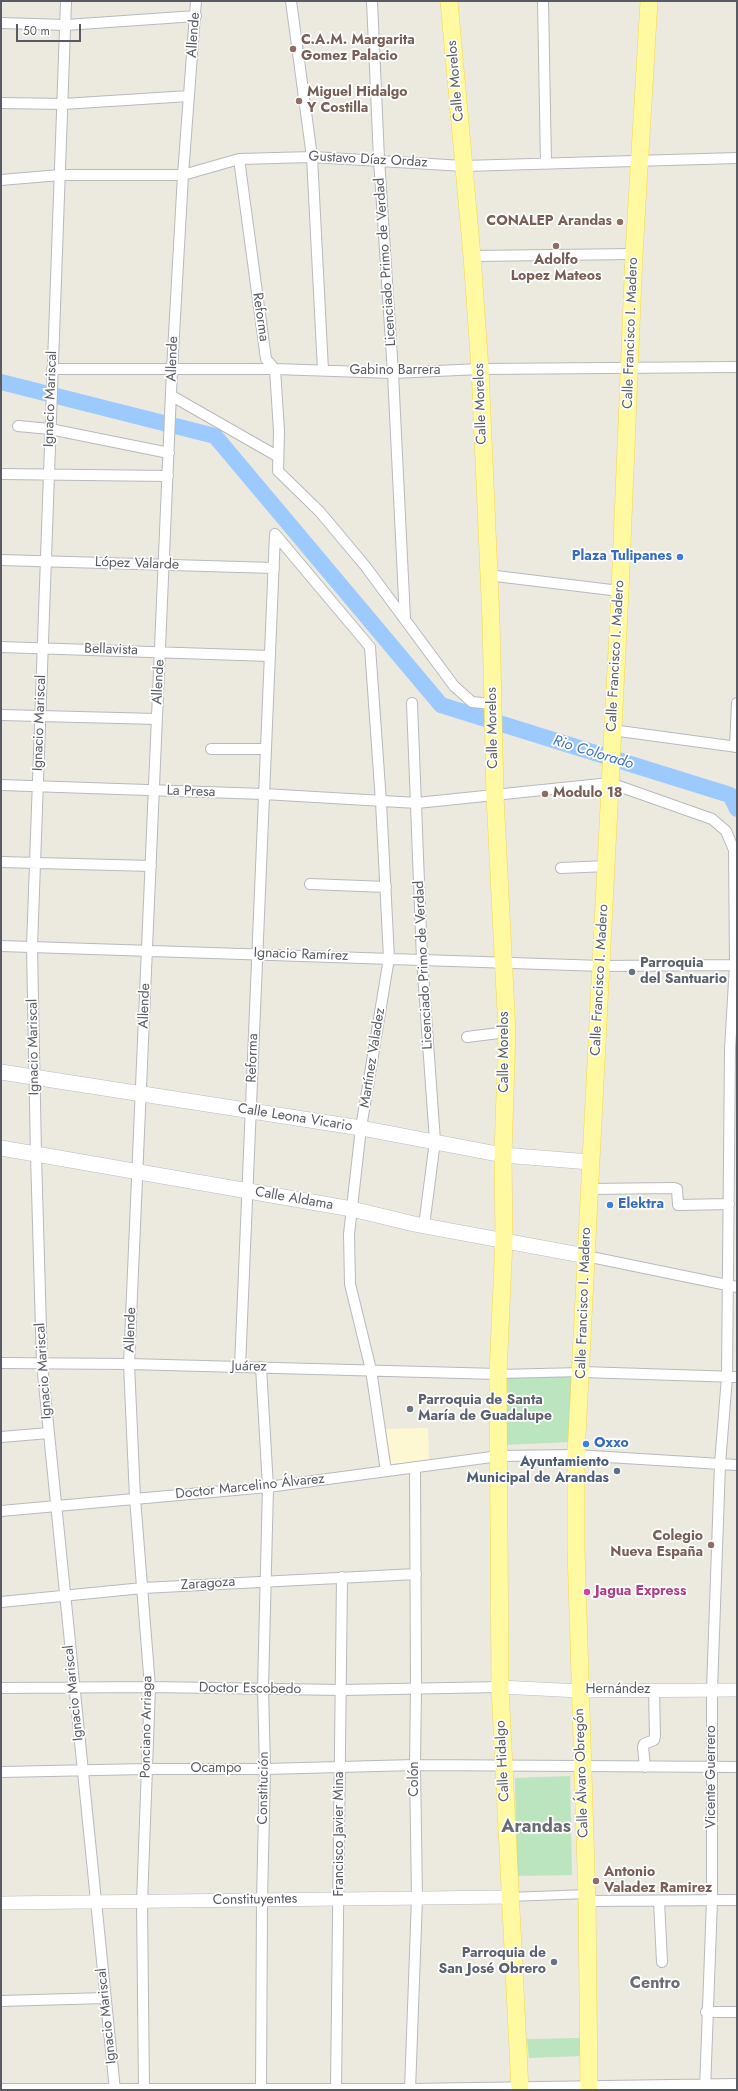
<!DOCTYPE html>
<html>
<head>
<meta charset="utf-8">
<style>
	body { margin:0 }
	#map { position:relative; width:738px; height:2091px; overflow:hidden; background:#eceadf; font-family:Jost,sans-serif }
	canvas { display:block }
	.frame { position:absolute; inset:0; border:2px solid #585b61; pointer-events:none }
	.scale { position:absolute; left:16px; top:24px; width:65px; height:18px; box-sizing:border-box; border:2px solid #585b61; border-top:0; padding-left:5px; font-size:12px; line-height:14px; white-space:nowrap; color:#585b61; -webkit-text-stroke:3px #fff; paint-order:stroke }
</style>
</head>
<body>
<div id="map">
<canvas width="738" height="2091"></canvas>
<div class="frame"></div>
<div class="scale">50 m</div>
</div>
<script>
const c = document.querySelector('canvas').getContext('2d');
c.lineJoin = 'round';
function fillPath(path, color) {
  c.fillStyle = color;
  c.fill(path, 'evenodd');
}
function toPath(rows) {
  const path = new Path2D();
  for (const r of rows) {
    path.moveTo(r[0], r[1]);
    for (let i = 2; i < r.length; i += 2) path.lineTo(r[i], r[i + 1]);
  }
  return path;
}
function trace(path, color, width, dash) {
  c.strokeStyle = color;
  c.lineWidth = width;
  c.lineCap = dash ? 'butt' : 'round';
  c.setLineDash(dash || []);
  c.stroke(path);
}
function label(font, color, halo, rows, align = 'center') {
  c.font = font + ' Jost,sans-serif';
  c.lineWidth = 3.5;
  c.setLineDash([]);
  c.textBaseline = 'middle';
  c.strokeStyle = halo;
  c.fillStyle = color;
  for (const [text, x, y, turn = 0] of rows) {
    c.save();
    c.translate(x, y);
    c.rotate((+turn || 0) * Math.PI / 180);
    c.textAlign = isNaN(turn) ? turn : align;
    if (halo) c.strokeText(text, 0, 0);
    c.fillText(text, 0, 0);
    c.restore();
  }
}
fillPath(toPath([
	[428,1428,429,1461,391,1464,386,1429]
]), '#fef8d2');
fillPath(toPath([
	[574,1372,571,1442,503,1445,502,1373],
	[570,1776,572,1875,517,1876,515,1778],
	[581,2038,581,2056,529,2058,527,2039]
]), '#bae5bf');
trace(toPath([
	[1,382,215,436,441,705,730,795,737,809]
]), '#9ccaff', 16);
const pedestrian = toPath([
	[498,1374,582,1372],
	[509,1897,587,1894]
]);
const minor = toPath([
	[66,1,32,947,36,1155,42,1364,115,2090],
	[291,1,312,157,323,370],
	[372,1,379,159,393,373,405,619],
	[543,1,546,164],
	[1,23,66,25,196,16],
	[1,103,63,104,189,96],
	[239,159,266,359,275,369,279,431,278,471,320,512,366,567,454,686,472,702,493,704],
	[1,180,60,175,183,175,239,159,312,157,464,166,737,158],
	[472,256,634,254],
	[52,369,275,369,393,373,480,369,737,367],
	[172,396,277,456],
	[18,426,50,429,169,453],
	[1,474,168,476],
	[275,534,370,647,381,802,389,958,361,1128,349,1234,350,1284,371,1370,386,1471],
	[1,560,274,568],
	[487,575,620,591],
	[1,647,270,656],
	[412,703,422,959,435,1141,424,1226],
	[1,715,157,719],
	[612,730,737,747],
	[735,747,737,703],
	[211,749,266,749],
	[1,785,264,794,417,803,610,783,712,819,726,831,734,850,735,965,730,1049,727,1377,720,1464,712,1690,712,1900,705,2090],
	[1,862,151,866],
	[561,868,607,866],
	[310,884,386,887],
	[1,946,602,966,737,965],
	[467,1037,507,1032],
	[589,1189,674,1188,677,1189,678,1205,729,1204],
	[586,1256,737,1287],
	[1,1363,129,1364,498,1374],
	[240,1367,275,534],
	[582,1372,737,1377],
	[1,1437,49,1433],
	[1,1511,268,1487,499,1456,576,1455,737,1465],
	[1,1602,143,1588,416,1574],
	[1,1688,150,1687,342,1690,500,1687],
	[645,1767,643,1747,644,1744,654,1740,655,1736,654,1690],
	[1,1772,146,1769,265,1769,415,1765,737,1767],
	[587,1901,737,1900],
	[659,1901,662,1962],
	[1,2001,105,1998],
	[706,2012,737,2012],
	[1,2089,410,2089,737,2084],
	[144,2090,142,1902,150,1687,135,1498,129,1364,172,370,183,175,196,1],
	[261,2090,262,1900,265,1769,263,1688,268,1487,261,1367],
	[336,2090,342,1577],
	[410,2090,417,1898,415,1765,416,1687,415,1467]
]);
const tertiary = toPath([
	[500,1687,580,1691,737,1690],
	[1,1903,509,1897]
]);
const secondary = toPath([
	[1,1072,361,1128,503,1155,590,1162],
	[1,1148,352,1209,414,1224,586,1256]
]);
const primary = toPath([
	[449,1,472,256,480,369,491,621,495,796,507,1032,503,1155,504,1240,498,1374,500,1687,520,2090],
	[589,2090,587,1901,576,1548,576,1455,620,591,634,254,649,1]
]);
trace(pedestrian, '#b7b9bf', 10);
trace(minor, '#b7b9bf', 12);
trace(tertiary, '#b7b9bf', 14);
trace(secondary, '#b8bbc2', 16);
trace(primary, '#f4d651', 18);
trace(pedestrian, '#fff', 8);
trace(minor, '#fff', 10);
trace(tertiary, '#fff', 13);
trace(secondary, '#fff', 15);
trace(primary, '#fff9a1', 17);
for (const [x, y, r, color] of [
	[293,49,4,"#8d6e63"],
	[299,101,4,"#8d6e63"],
	[620,222,4,"#8d6e63"],
	[556,246,4,"#8d6e63"],
	[680,557,4,"#3f7fe0"],
	[545,794,4,"#8d6e63"],
	[632,972,4,"#6b7280"],
	[610,1205,4,"#3f7fe0"],
	[410,1409,4,"#6b7280"],
	[586,1444,4,"#3f7fe0"],
	[617,1471,4,"#5c6f8a"],
	[711,1545,4,"#8d6e63"],
	[587,1592,4,"#d1479c"],
	[596,1881,4,"#8d6e63"],
	[554,1962,4,"#6b7280"]
]) {
  const dot = new Path2D();
  dot.arc(x, y, r, 0, 2 * Math.PI);
  c.fillStyle = color;
  c.fill(dot);
  trace(dot, '#fff', 1.5);
}
label('14px', '#585b61', '#fff', [
	["Allende",194,35,-86],
	["Calle Morelos",456,81,-95],
	["Gustavo Díaz Ordaz",368,160,3],
	["Licenciado Primo de Verdad",386,262,-94],
	["Reforma",260,317,82],
	["Calle Francisco I. Madero",631,333,-88],
	["Allende",173,359,-88],
	["Gabino Barrera",395,371],
	["Ignacio Mariscal",51,399,-88],
	["Calle Morelos",481,404,-92],
	["López Valarde",137,564,2],
	["Bellavista",111,650,2],
	["Calle Francisco I. Madero",616,656,-87],
	["Allende",159,682,-87],
	["Ignacio Mariscal",40,723,-88],
	["Calle Morelos",493,728,-91],
	["La Presa",191,792,2],
	["Ignacio Ramírez",301,955,2],
	["Licenciado Primo de Verdad",424,965,-93],
	["Calle Francisco I. Madero",600,980,-87],
	["Allende",145,1006,-88],
	["Ignacio Mariscal",34,1047,-91],
	["Calle Morelos",505,1052,-90],
	["Reforma",253,1058,-88],
	["Martínez Valadez",373,1058,-81],
	["Calle Leona Vicario",295,1118,9],
	["Calle Aldama",294,1199,10],
	["Calle Francisco I. Madero",584,1303,-88],
	["Allende",131,1330,-88],
	["Juárez",249,1367,1],
	["Ignacio Mariscal",44,1371,-94],
	["Doctor Marcelino Álvarez",250,1487,-6],
	["Zaragoza",208,1584,-4],
	["Doctor Escobedo",250,1689,1],
	["Hernández",618,1690],
	["Ignacio Mariscal",74,1693,-96],
	["Ponciano Arriaga",147,1727,-89],
	["Calle Hidalgo",503,1761,-93],
	["Ocampo",216,1769],
	["Calle Álvaro Obregón",582,1773,-92],
	["Vicente Guerrero",712,1777,-90],
	["Colón",415,1779,-90],
	["Constitución",264,1788,-89],
	["Francisco Javier Mina",340,1834,-90],
	["Constituyentes",255,1900,-1],
	["Ignacio Mariscal",107,2016,-96]
]);
label('bold 14px', '#785e54', '#fff', [
	["C.A.M. Margarita",301,41],
	["Gomez Palacio",301,57],
	["Miguel Hidalgo",307,93],
	["Y Costilla",307,109],
	["CONALEP Arandas",612,222,"right"],
	["Adolfo",556,261,"center"],
	["Lopez Mateos",556,277,"center"],
	["Modulo 18",553,794],
	["Colegio",703,1537,"right"],
	["Nueva España",703,1553,"right"],
	["Antonio",604,1873],
	["Valadez Ramirez",604,1889]
], 'left');
label('bold 14px', '#366cbe', '#fff', [
	["Plaza Tulipanes",672,557,"right"],
	["Elektra",618,1205],
	["Oxxo",594,1444]
], 'left');
label('bold 14px', '#5b616d', '#fff', [
	["Parroquia",640,964],
	["del Santuario",640,980],
	["Parroquia de Santa",418,1401],
	["María de Guadalupe",418,1417],
	["Parroquia de",546,1954,"right"],
	["San José Obrero",546,1970,"right"]
], 'left');
label('bold 14px', '#4e5e75', '#fff', [
	["Ayuntamiento",609,1463],
	["Municipal de Arandas",609,1479]
], 'right');
label('bold 14px', '#b23c85', '#fff', [
	["Jagua Express",595,1592]
], 'left');
label('italic 15px', '#3d72c4', '#fff', [
	["Rio Colorado",593,753,17]
]);
label('bold 16px', '#696d73', '#fff', [
	["Centro",655,1984]
]);
label('bold 18px', '#696d73', '#fff', [
	["Arandas",536,1828]
]);
</script>
</body>
</html>
